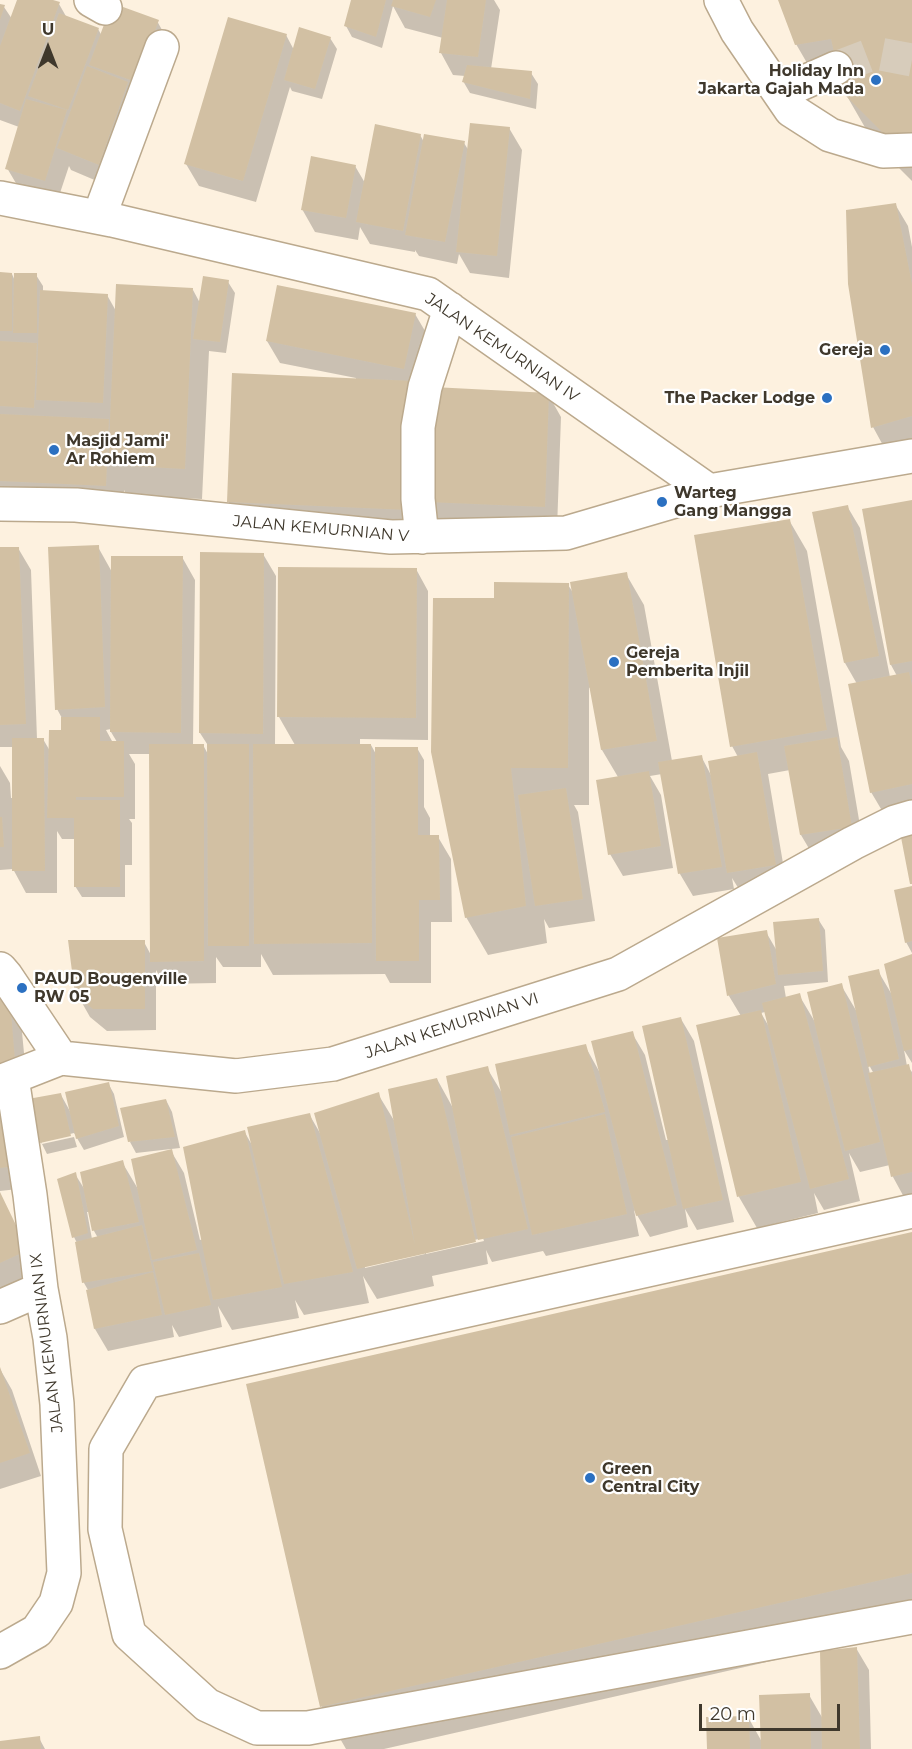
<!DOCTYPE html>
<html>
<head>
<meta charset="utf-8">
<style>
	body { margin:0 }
	#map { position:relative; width:912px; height:1749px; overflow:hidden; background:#fdf1df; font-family:Montserrat,sans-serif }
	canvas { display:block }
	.north { position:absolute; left:18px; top:18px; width:60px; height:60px; -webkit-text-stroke:4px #fff; paint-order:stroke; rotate:0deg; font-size:16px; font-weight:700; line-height:24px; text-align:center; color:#3f382c }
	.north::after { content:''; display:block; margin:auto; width:21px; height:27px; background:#3f382c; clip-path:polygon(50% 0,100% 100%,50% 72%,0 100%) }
	.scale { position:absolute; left:699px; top:1704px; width:141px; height:27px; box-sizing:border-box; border:3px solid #3f382c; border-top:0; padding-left:8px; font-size:18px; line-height:21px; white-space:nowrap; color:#3f382c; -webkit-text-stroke:4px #fff; paint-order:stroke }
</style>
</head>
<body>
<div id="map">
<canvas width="912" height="1749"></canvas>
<div class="north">U</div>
<div class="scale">20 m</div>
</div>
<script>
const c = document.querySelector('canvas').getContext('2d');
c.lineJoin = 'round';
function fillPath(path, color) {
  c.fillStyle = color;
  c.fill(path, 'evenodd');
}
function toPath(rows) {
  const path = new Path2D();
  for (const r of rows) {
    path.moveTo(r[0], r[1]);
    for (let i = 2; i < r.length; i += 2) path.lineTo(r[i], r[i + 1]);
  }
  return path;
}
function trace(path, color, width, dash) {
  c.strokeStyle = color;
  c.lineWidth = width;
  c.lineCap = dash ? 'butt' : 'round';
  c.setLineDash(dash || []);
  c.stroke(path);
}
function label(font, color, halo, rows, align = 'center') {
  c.font = font + ' Montserrat,sans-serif';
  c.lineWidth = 4.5;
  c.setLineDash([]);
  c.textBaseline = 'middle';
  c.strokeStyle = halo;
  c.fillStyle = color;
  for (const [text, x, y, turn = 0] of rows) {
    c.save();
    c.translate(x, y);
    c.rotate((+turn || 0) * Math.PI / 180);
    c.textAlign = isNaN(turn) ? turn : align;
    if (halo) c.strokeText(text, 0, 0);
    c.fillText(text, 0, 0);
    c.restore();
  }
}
fillPath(toPath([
	[19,0,49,0,59,4,67,18,98,29,102,36,157,21,170,44,111,187,71,170,69,166,57,202,20,190,7,168,19,127,0,120,0,5,4,7,12,19],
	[352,0,494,0,500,10,491,69,531,73,538,84,536,109,470,93,463,81,465,76,453,75,441,53,443,38,405,28,393,6,382,48,352,37,346,26],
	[780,0,912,0,912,181,874,143,844,91,825,94,796,44],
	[286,35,294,50,330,38,337,49,322,99,292,91,290,87,256,202,199,186,186,164],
	[509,128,522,150,509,278,470,273,459,254,457,264,419,256,415,250,415,252,370,244,360,227,358,240,315,232,302,209,355,166,365,183,420,135,424,142,464,143,469,151],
	[895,204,908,226,912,247,912,441,885,449,873,427],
	[0,273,12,274,15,281,36,275,43,286,43,292,107,295,116,311,193,290,200,303,228,282,235,293,226,353,209,351,202,499,127,496,124,490,123,517,0,499],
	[415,314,428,336,421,532,241,523,228,501,356,380,356,378,280,363,267,341],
	[548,394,561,417,557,529,441,523,428,501],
	[912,501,912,809,884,814,871,792,857,684,845,663,847,506,860,528,890,677,897,676,891,665,864,510],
	[789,520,807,551,841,747,849,761,864,849,814,857,801,835,790,770,768,774,787,887,742,894,732,878,734,889,693,896,680,874,662,774,650,776,661,795,673,868,623,876,610,854,618,777,602,750,591,687,589,688,589,805,574,805,578,812,595,921,549,928,544,919,547,943,488,955,466,917,496,599,568,585,574,594,626,574,644,605,672,761,701,756,711,775,738,757,732,746],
	[98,547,112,572,182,557,195,580,193,745,203,745,209,756,209,747,200,733,263,554,276,576,275,745,295,745,279,717,280,568,416,569,428,591,428,740,360,739,360,745,371,745,377,756,417,748,424,760,424,807,430,818,430,837,438,837,451,859,452,922,431,922,431,983,390,983,385,974,273,975,261,954,261,967,223,967,216,957,216,983,164,984,156,970,156,1030,107,1031,90,1017,77,994,144,942,151,955,151,754,129,754,135,764,135,819,129,819,132,823,132,865,125,865,125,897,82,897,75,886,75,839,62,839,57,831,57,893,26,893,13,869,0,870,0,766,10,783,11,798,13,798,13,747,0,747,0,549,18,548,31,570,37,739,43,739,50,751,63,731,63,720,57,709],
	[111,729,111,732,117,742,112,741,106,730],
	[912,888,912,953,906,942],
	[818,919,825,930,828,982,784,986,786,998,799,995,815,1022,841,985,857,1012,878,971,891,993,912,956,912,1063,904,1050,907,1066,912,1072,912,1197,905,1199,893,1177,890,1165,860,1172,849,1153,860,1201,824,1210,814,1193,818,1213,757,1228,739,1197,698,1026,741,1016,729,996,719,939,766,932,777,951],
	[765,1012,768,1025,761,1013],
	[868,1065,869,1065,874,1074,870,1074],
	[0,990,20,1011,28,1095,0,1098],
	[681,1019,694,1041,734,1222,697,1230,685,1209,688,1227,650,1237,634,1210,639,1236,546,1256,543,1251,492,1262,486,1250,488,1264,432,1276,434,1286,377,1299,363,1276,369,1303,304,1315,295,1300,299,1318,232,1330,218,1306,222,1327,179,1337,172,1325,174,1337,108,1351,95,1329,88,1290,84,1283,77,1243,74,1237,75,1174,85,1190,122,1162,138,1189,171,1151,184,1173,200,1240,203,1239,244,1131,252,1145,309,1114,320,1133,378,1094,395,1122,437,1079,453,1108,487,1068,502,1093,585,1046,599,1071,632,1033,645,1055,666,1140,669,1140],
	[87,1212,90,1212,94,1231,98,1238,92,1239],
	[483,1238,484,1241,426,1254,426,1251],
	[424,1252,425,1254,365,1268,365,1265],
	[108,1083,114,1094,124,1137,84,1150,74,1133,42,1141,42,1144,41,1142,61,1095,71,1113],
	[166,1100,172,1112,180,1148,136,1153,130,1142],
	[0,1118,27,1188,0,1191],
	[74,1137,77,1147,47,1154,42,1144],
	[0,1195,39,1273,0,1291],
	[912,1234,912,1629,384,1749,346,1749,322,1707,247,1385],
	[0,1369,12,1390,41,1476,0,1489],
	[856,1648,869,1670,871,1749,709,1749,748,1717,762,1742,809,1695,823,1719],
	[39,1738,45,1749,0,1749,0,1743]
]), '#0003');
fillPath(toPath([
	[17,0,53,0,60,2,20,111,0,103,0,46],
	[351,0,386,0,376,37,344,26],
	[393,0,436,0,430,17,391,6],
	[447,0,486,0,478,57,439,53],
	[778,0,912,0,912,138,887,137,843,93,831,39,795,45],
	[112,3,159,20,136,82,89,65],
	[0,4,5,5,0,20],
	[59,13,99,28,68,110,28,96],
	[228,17,287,34,243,181,184,164],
	[299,27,331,37,315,89,284,80],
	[467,65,532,71,530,99,462,82],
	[87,66,128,82,99,165,57,148],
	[26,99,67,110,45,181,5,169],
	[470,123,510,127,497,256,456,252],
	[375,124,421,134,403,231,356,222],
	[424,134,465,141,445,242,405,235],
	[311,156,356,165,346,218,301,210],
	[896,203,912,284,912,416,871,428,848,284,846,210],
	[0,272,12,273,12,331,0,331],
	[14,273,37,273,37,333,13,333],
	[203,276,229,280,220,342,193,339],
	[116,284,193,288,185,469,108,465],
	[277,285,416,313,404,369,266,341],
	[40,290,108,294,103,403,36,400],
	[0,341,37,343,34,408,0,406],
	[232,373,415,381,409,510,227,502],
	[433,387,549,393,545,507,427,502],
	[0,414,109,419,106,486,0,481],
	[912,500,912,661,890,665,862,509],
	[848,505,879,656,844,663,812,512],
	[790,519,827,730,730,747,694,535],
	[99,545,105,707,55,710,48,547],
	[0,547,19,547,26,724,0,725],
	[200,552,264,553,263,734,199,733],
	[111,556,183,556,181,733,110,732],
	[278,567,417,568,416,718,277,717],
	[627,572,657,741,601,750,570,582],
	[494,582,569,583,568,768,511,768,526,906,465,918,431,752,433,598,494,598],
	[909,672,912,685,912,784,870,793,848,684],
	[61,717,100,717,100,741,124,741,124,797,76,797,76,800,120,800,120,887,74,887,74,818,47,818,49,730,61,730],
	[837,737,852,827,800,835,784,746],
	[12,738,44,738,45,871,12,871],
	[149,744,204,744,204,961,150,962],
	[207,744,249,744,249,946,208,946],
	[253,744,371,744,372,943,254,944],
	[375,747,418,747,418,835,439,835,440,900,419,900,419,961,376,961],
	[757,752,776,865,727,873,708,761],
	[702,755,722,867,678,874,658,762],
	[649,771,661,846,608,855,596,780],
	[566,788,583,899,535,906,518,795],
	[0,817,2,817,4,847,0,847],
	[912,830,912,884,910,884,900,832],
	[912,886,912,941,905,943,894,890],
	[819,918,823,971,778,975,773,922],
	[767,930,776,984,727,996,717,938],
	[68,940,145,940,145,1009,93,1009,75,995],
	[912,954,912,1049,904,1051,884,964],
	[879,969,899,1059,868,1067,848,976],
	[842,983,880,1142,845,1151,807,992],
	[0,988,9,988,16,1073,0,1075],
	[800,993,849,1179,810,1189,762,1003],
	[761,1010,801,1182,737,1197,696,1025],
	[681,1017,723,1200,683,1209,642,1026],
	[633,1031,677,1205,636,1216,591,1041],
	[586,1044,605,1112,510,1135,495,1064],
	[909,1064,912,1077,912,1172,891,1177,868,1073],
	[488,1066,528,1229,478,1240,446,1076],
	[437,1078,476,1242,357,1269,314,1113,379,1092,415,1245,388,1089],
	[109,1082,119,1126,76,1139,65,1092],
	[61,1093,71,1136,40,1143,28,1099],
	[166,1099,175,1137,128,1142,120,1108],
	[310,1113,353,1272,284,1284,247,1127],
	[605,1114,627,1214,532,1235,511,1137],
	[9,1115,16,1166,0,1168,0,1116],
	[245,1130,282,1287,213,1300,183,1147],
	[172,1149,197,1250,152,1260,131,1159],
	[123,1160,139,1222,92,1231,80,1172],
	[76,1172,88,1233,72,1238,57,1179],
	[0,1192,28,1250,0,1263],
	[142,1225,153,1271,82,1283,75,1242],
	[912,1232,912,1573,320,1707,246,1384],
	[199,1253,211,1305,165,1315,155,1271,158,1271,155,1271,153,1262],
	[153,1272,162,1315,94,1329,86,1290],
	[0,1367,30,1453,0,1463],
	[857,1647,860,1749,822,1749,820,1651],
	[810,1693,811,1749,761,1749,759,1695],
	[749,1716,750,1749,707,1749,706,1717],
	[40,1736,41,1749,0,1749,0,1741]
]), '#d2c0a3');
trace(toPath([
	[836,68,875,53,912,60]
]), '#d7ccbb', 33, [33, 16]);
const minor = toPath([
	[91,0,105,8],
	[721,0,737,31,791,110,830,135,883,151,912,150],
	[780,93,836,68],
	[0,198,112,220,428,294,709,491],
	[99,217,162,47],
	[0,504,76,505,391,537,566,533,709,491,912,456],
	[422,537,418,499,418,427,425,387,450,309],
	[0,969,6,976,61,1058],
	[0,1082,61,1058,236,1076,333,1064,618,974,853,843,895,822,912,817],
	[912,1211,145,1382,106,1449,105,1529,129,1634,207,1705,257,1728,308,1728,912,1617],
	[0,1307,41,1289],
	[0,1652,37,1631,56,1603,64,1573,57,1404,50,1338,41,1289,30,1195,12,1078]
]);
trace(minor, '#bba98d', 36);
trace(minor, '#fff', 33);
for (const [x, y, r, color] of [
	[876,80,6,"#2b70c1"],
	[885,350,6,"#2b70c1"],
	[827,398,6,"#2b70c1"],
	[54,450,6,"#2b70c1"],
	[662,502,6,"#2b70c1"],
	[614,662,6,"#2b70c1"],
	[22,988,6,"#2b70c1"],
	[590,1478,6,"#2b70c1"]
]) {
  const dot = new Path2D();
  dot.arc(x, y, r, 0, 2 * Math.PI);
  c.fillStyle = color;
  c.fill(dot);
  trace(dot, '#fff', 2);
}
label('bold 16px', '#3f382c', '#fff', [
	["Holiday Inn",864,71,"right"],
	["Jakarta Gajah Mada",864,89,"right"],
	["Gereja",873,350,"right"],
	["The Packer Lodge",815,398,"right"],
	["Masjid Jami'",66,441],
	["Ar Rohiem",66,459],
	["Warteg",674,493],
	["Gang Mangga",674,511],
	["Gereja",626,653],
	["Pemberita Injil",626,671],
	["PAUD Bougenville",34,979],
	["RW 05",34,997],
	["Green",602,1469],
	["Central City",602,1487]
], 'left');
label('16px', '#3f382c', '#fff', [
	["JALAN KEMURNIAN IV",502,348,34],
	["JALAN KEMURNIAN V",321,529,5],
	["JALAN KEMURNIAN VI",452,1026,-18],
	["JALAN KEMURNIAN IX",47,1343,-97]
]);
</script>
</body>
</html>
